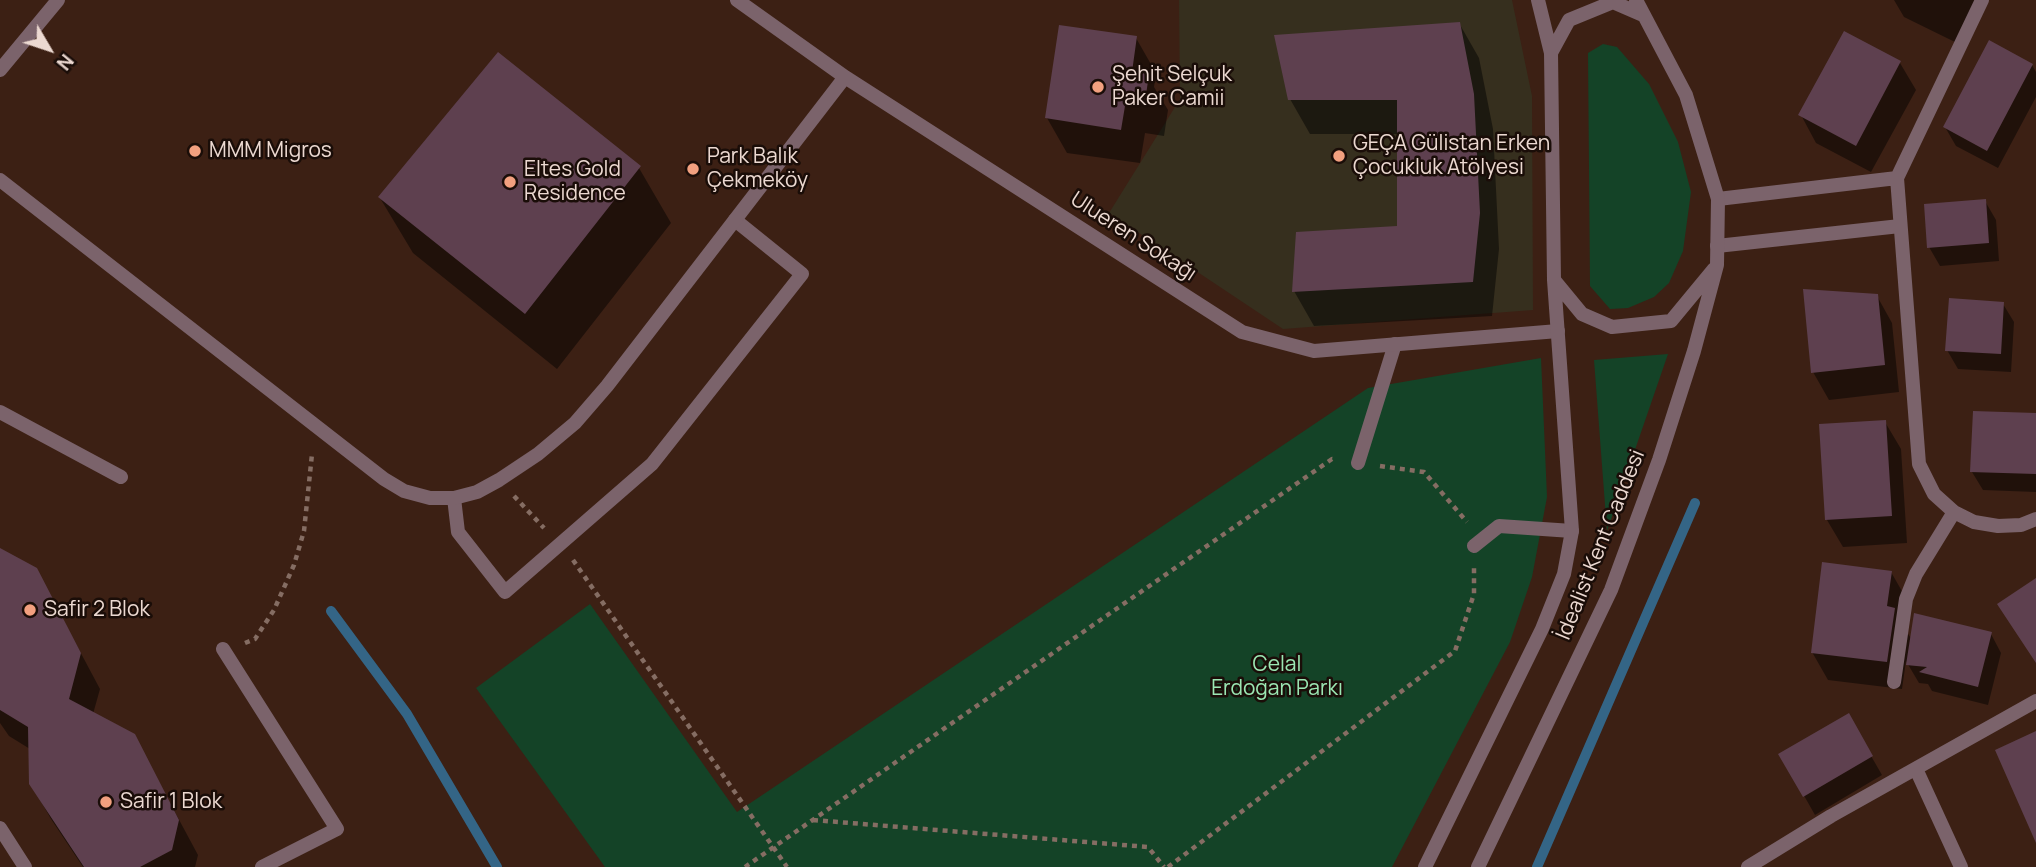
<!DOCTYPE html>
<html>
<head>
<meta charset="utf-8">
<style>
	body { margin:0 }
	#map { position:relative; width:2036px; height:867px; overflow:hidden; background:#3c2014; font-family:Manrope,sans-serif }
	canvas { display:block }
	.north { position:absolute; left:14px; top:14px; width:70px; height:70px; -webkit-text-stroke:5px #1a0d08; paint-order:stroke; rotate:129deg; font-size:19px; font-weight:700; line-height:28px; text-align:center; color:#ecd9d1 }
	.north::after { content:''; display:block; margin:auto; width:24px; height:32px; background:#ecd9d1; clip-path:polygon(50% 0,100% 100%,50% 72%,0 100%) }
</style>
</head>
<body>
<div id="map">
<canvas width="2036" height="867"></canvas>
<div class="north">N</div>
</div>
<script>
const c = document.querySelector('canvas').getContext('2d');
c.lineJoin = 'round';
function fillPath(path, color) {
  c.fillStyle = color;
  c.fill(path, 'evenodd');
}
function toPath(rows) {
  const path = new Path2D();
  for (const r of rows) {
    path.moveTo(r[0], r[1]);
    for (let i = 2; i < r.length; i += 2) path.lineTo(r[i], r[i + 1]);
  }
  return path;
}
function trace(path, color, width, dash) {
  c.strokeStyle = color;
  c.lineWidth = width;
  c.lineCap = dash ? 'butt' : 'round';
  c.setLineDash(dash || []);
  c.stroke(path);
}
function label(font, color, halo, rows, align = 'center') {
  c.font = font + ' Manrope,sans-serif';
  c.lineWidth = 5;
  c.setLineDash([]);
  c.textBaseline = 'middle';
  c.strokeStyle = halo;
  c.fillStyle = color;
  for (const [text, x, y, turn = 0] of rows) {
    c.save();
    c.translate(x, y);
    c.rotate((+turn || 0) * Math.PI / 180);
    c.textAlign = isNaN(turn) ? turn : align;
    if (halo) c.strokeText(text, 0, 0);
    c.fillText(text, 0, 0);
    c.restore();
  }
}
fillPath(toPath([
	[1179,0,1512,0,1532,96,1533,310,1283,329,1109,213,1180,99]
]), '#362f1e');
fillPath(toPath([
	[1603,44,1617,47,1649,84,1678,142,1691,192,1683,251,1669,283,1654,297,1628,308,1610,309,1590,286,1588,53],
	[1668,354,1607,531,1594,360],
	[1541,358,1547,497,1532,577,1510,642,1392,867,605,867,476,688,590,604,737,812,1368,388]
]), '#144327');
fillPath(toPath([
	[1894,0,1979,0,1957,43,1904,17],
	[1459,23,1479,58,1493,129,1499,249,1492,316,1314,326,1294,291,1399,228,1399,134,1310,134,1290,99],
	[1845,33,1900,63,1916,90,1871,172,1816,143,1801,115],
	[1136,38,1156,73,1154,87,1168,110,1164,136,1145,133,1140,163,1067,153,1047,118],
	[2032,65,2036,72,2036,97,1998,168,1956,146,1945,127],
	[639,168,671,223,557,369,413,253,380,198],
	[1985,201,1996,220,1999,261,1940,266,1929,247],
	[1877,296,1892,323,1899,392,1829,400,1813,372],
	[2003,304,2014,322,2011,372,1958,369,1947,350],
	[2036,415,2036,492,1983,490,1972,472],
	[1885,422,1901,449,1907,543,1843,547,1827,520,1821,426],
	[0,550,36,569,100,689,93,714,134,736,198,855,195,867,83,867,51,819,31,784,30,749,9,736,0,723],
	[1891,572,1907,600,1903,626,1912,640,1991,634,2001,653,1988,705,1932,691,1928,684,1919,683,1906,661,1902,689,1828,680,1812,652],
	[1848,716,1882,775,1815,815,1781,755]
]), '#0007');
trace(toPath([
	[331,611,407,714,497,867],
	[1537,867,1695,503]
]), '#346586', 10);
fillPath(toPath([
	[1460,22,1474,94,1480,213,1473,282,1292,292,1296,232,1397,226,1397,100,1288,100,1274,35],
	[1059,25,1137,36,1132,72,1149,74,1145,102,1126,100,1121,130,1045,118],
	[1844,31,1901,61,1856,146,1798,115],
	[1989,40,2033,64,1987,151,1943,127],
	[498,52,641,166,525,314,378,197],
	[1986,199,1989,243,1927,248,1924,204],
	[1803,289,1878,294,1885,365,1811,373],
	[1949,298,2004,302,2001,354,1945,351],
	[1973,411,2036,413,2036,474,1970,472],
	[1886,420,1892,516,1825,520,1819,424],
	[0,548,37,568,81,653,69,699,135,734,179,820,172,850,140,867,84,867,29,784,28,727,0,710],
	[1822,562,1892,571,1887,606,1895,608,1887,662,1811,653],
	[2036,578,2036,663,1997,604],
	[1914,613,1992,632,1978,687,1919,672,1927,667,1906,665],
	[1849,713,1873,756,1803,797,1778,754],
	[2036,731,2036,843,1995,750]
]), '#5e404f');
trace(toPath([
	[1380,466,1424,472,1467,522],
	[514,496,544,528],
	[573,560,787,867],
	[245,643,255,639,274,610,294,565,304,531,312,454],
	[813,820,1148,847,1164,867],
	[745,867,1332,459,1337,460],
	[1168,867,1455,651,1474,594,1474,567]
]), '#856d63', 4.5, [5, 5]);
trace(toPath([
	[1982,0,1897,178,1919,464,1934,494,1954,512,1974,522,1998,526,2021,525,2036,519],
	[1718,199,1897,178],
	[1717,246,1900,226],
	[1358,463,1395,344],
	[454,498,458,532,505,592,652,464,802,274,735,220],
	[1474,546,1499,526,1572,531],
	[223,649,337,829,262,867],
	[1894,682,1906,599,1916,574,1954,512],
	[1916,769,1961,867],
	[0,828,25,867],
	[1748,867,1831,816,2036,701]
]), '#7b636b', 14);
trace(toPath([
	[737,0,845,77,1242,332,1314,351,1558,331],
	[0,180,384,479,404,491,430,498,454,498,477,492,499,480,538,454,575,423,607,386,845,77],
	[0,412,121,477]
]), '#7b636b', 14);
trace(toPath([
	[1551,53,1569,20,1613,2,1643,15],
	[0,70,58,0],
	[1554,280,1582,314,1612,327,1671,321,1714,269],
	[1425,867,1542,629,1564,574,1572,531,1554,280,1551,53,1538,0],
	[1478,867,1611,590,1659,460,1694,351,1717,265,1718,199,1686,95,1636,0]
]), '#7b636b', 14);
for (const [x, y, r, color] of [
	[1098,87,7,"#f2a07f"],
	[195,151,7,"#f2a07f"],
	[1339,156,7,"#f2a07f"],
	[693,169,7,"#f2a07f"],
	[510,182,7,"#f2a07f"],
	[30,610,7,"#f2a07f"],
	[106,802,7,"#f2a07f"]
]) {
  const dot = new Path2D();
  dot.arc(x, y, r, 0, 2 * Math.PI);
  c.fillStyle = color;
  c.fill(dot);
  trace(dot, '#1a0d08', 2.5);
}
label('21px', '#ecd9d1', '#1a0d08', [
	["Şehit Selçuk",1112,75],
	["Paker Camii",1112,99],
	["GEÇA Gülistan Erken",1353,144],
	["Çocukluk Atölyesi",1353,168],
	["MMM Migros",209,151],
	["Park Balık",707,157],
	["Çekmeköy",707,181],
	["Eltes Gold",524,170],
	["Residence",524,194],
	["Safir 2 Blok",44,610],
	["Safir 1 Blok",120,802]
], 'left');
label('21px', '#ecd9d1', '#1a0d08', [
	["Ulueren Sokağı",1133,237,33],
	["İdealist Kent Caddesi",1601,545,-68]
]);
label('21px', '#9be7b3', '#1a0d08', [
	["Celal",1277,665],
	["Erdoğan Parkı",1277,689]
]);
</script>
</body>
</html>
